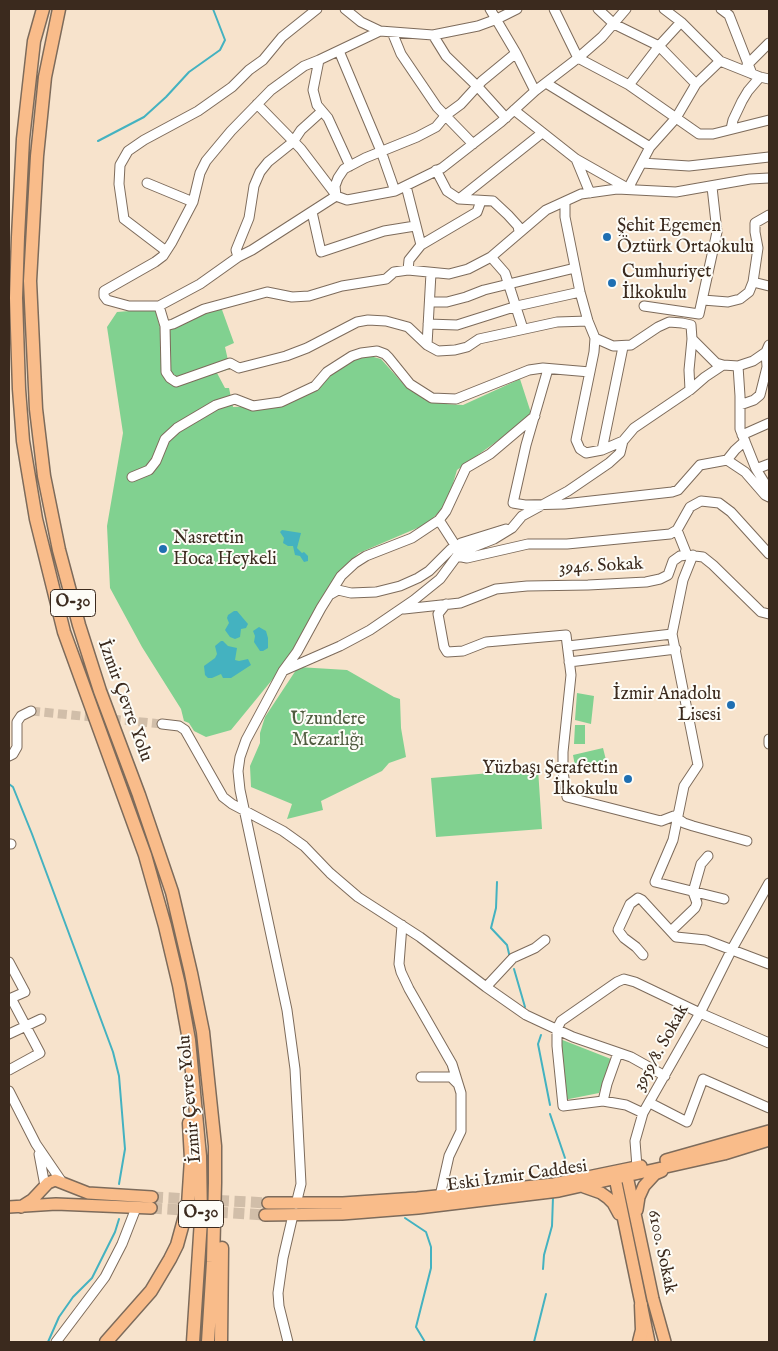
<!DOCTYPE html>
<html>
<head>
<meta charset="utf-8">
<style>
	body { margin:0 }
	#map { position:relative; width:778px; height:1351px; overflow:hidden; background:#f7e3cc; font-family:"IM FELL English",serif }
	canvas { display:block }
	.frame { position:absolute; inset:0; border:10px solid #3b2a1e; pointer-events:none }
</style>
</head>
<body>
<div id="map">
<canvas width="778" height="1351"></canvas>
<div class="frame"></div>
</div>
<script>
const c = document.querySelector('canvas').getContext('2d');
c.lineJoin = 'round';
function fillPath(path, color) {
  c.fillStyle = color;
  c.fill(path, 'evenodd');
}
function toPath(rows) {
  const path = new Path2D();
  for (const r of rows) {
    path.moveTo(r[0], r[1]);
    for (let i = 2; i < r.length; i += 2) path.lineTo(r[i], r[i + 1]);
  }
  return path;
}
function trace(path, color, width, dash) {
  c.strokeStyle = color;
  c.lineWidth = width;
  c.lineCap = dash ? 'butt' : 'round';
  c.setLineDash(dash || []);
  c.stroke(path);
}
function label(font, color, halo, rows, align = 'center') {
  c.font = font + ' "IM FELL English",serif';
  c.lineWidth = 4;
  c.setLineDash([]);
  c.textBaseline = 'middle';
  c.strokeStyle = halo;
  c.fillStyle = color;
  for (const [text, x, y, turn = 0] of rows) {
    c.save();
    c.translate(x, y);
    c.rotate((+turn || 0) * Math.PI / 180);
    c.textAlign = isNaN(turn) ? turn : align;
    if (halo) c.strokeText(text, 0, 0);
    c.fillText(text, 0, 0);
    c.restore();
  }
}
fillPath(toPath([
	[221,307,234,343,225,347,230,369,217,373,225,388,229,388,233,407,274,406,302,394,352,356,370,356,381,359,406,387,431,401,446,404,463,405,520,379,531,413,527,418,507,434,457,470,449,497,441,510,432,519,422,526,359,553,351,560,339,575,293,657,272,680,231,730,206,737,194,731,189,723,184,721,181,709,142,647,110,588,107,526,123,433,107,327,117,312,155,309,160,328,168,329],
	[298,667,347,670,394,697,400,699,401,728,406,757,389,763,382,771,321,801,323,810,287,819,292,804,251,787,250,766,260,743,260,733,265,717],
	[577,693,594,696,591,724,575,720],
	[575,725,585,725,585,744,574,744],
	[603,748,607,764,576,771,573,755],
	[538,769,542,829,436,837,431,778],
	[560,1039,611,1059,599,1093,564,1100]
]), '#81d190');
fillPath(toPath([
	[282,530,301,533,297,548,302,553,304,552,308,556,308,561,304,562,300,556,295,555,293,546,288,546,283,543,284,538,280,532],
	[234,611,237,611,248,624,246,628,241,629,240,637,235,639,230,637,225,630,229,623,227,618,228,615],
	[259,627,266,631,268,638,268,648,263,651,260,651,254,642,255,636,253,631],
	[221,641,223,641,228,646,237,648,235,660,239,661,248,659,251,665,231,678,223,678,221,674,212,678,208,678,205,675,204,666,215,658,217,654,215,646]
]), '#44b2c0');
trace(toPath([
	[98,141,144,117,166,97,189,72,220,50,225,40,213,9],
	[9,784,13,787,32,834,113,1052,119,1076,125,1149,119,1184],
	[497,882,496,908,491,928,507,945,510,958],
	[514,969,525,1007],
	[541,1035,538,1044,550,1105],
	[550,1114,565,1158,558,1178],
	[405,1218,426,1232,431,1247,431,1268,416,1327,425,1342],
	[543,1269,544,1255,552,1226,553,1197],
	[48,1342,59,1317,73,1297,92,1278,115,1232,119,1219],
	[534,1342,546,1294]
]), '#44b2c0', 2);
trace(toPath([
	[31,711,162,724]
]), '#d1bea9', 9, [9, 4.5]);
trace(toPath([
	[152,1197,268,1203],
	[151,1208,265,1215]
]), '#d1bea9', 11, [11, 5.5]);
const minor = toPath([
	[345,9,361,22,380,31,433,35,478,26,497,19,517,9],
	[490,9,516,53,535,91],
	[554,9,578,58,629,85,699,134,713,134,769,120],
	[598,9,614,24,659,46,696,84],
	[664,9,681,22,720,61,760,77,769,79],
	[721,9,729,15,752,74],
	[380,31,319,60,304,66,271,90,231,131,206,161,200,173,193,202,172,242,163,256,155,262,104,291,104,296,107,300,129,306,159,306,200,284,238,257,252,250,336,196,347,200,395,191,442,168,501,122,535,91,578,58,602,37,626,9],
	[392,32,401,54,437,107,473,144],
	[433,35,446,56,478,87,506,118],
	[339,51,381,151,395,191],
	[319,60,313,90,317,105,328,118,350,166],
	[747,65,769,43],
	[546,83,650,147],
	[629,85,659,46,681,22],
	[257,104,301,149,336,195],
	[514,110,576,159,629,189,631,183,650,147,676,118,696,84,720,61],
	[731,129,733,120,742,101,748,91,760,77],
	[576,159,590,193],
	[642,163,689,166,769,157],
	[436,170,447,191,459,199,493,201,508,215,518,226,519,231],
	[147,183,193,202],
	[406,186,421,245],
	[336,196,335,186,338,178,344,169,365,158,417,137,436,127,446,115,461,104,482,81,516,53],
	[459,199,542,133],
	[565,202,565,217,580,292,588,321,595,338,594,352,576,440,580,449,586,453,602,450,623,441],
	[312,212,321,252,384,231,415,226],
	[166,251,124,219,119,184,120,165,128,151,144,140,198,111,232,87,249,70,263,60,282,37,317,9],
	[238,257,236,250,249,218,254,186,260,172,268,162,293,142,301,130,322,111],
	[491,257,505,273,523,329],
	[408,270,409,260,421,245,477,212,481,201],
	[753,282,758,248,755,232,755,223,769,215],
	[703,300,728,302,740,299,749,292,753,282,769,286],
	[430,302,447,302,466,297,484,290,575,268],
	[159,306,165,326,173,324,204,309,267,292,292,297,309,296,342,286,386,279,394,272,408,270,449,274,468,269,491,257,546,210,581,194,617,189,676,192,750,179,769,178],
	[644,306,699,314,717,232,712,187],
	[428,324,457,325,517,306,580,292],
	[165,326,166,372,170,378,176,382,230,363,239,368,286,356,307,348,357,322,368,320,386,321,408,327,427,345,438,351,455,350,467,347,479,339,557,322,588,321],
	[595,338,613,346,631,345,658,327,669,322,682,323,691,325,692,339,716,363,723,365],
	[427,345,431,273],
	[738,366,740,396,740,429,756,469,769,490],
	[548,369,526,445,513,503,525,505,564,504,672,492,678,490,700,465,727,460,745,472,765,495,769,497],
	[690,390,689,370,692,339],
	[740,405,754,400,760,395,767,367,766,352],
	[742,435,769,423],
	[602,450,623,347],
	[727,460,735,450,745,441],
	[756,469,769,464],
	[132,477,149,470,156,461,165,439,177,428,216,405,235,399,253,406,281,402,315,386,327,372,352,356,361,353,377,351,385,354,389,358,410,384,432,398,456,399,529,370,543,368,590,372],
	[439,520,457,548],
	[677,530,687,555],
	[693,555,683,580,672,634,698,765,684,786,673,840,655,882,724,899],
	[457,556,467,558,528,544,567,544,670,534,677,530,690,507,701,501,719,503,731,512,769,554],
	[331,594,338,590,351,593,376,592,400,586,418,578,429,571,451,549,457,548,461,543,506,529],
	[446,604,438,614,444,647,447,652,463,651,486,642,566,635,571,675,563,752,563,772,567,797,661,821,674,816,684,823,693,826,747,841],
	[404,609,460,603,496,589,527,586,588,585,646,582,660,579,668,575,673,561,680,556,687,555,703,557,713,565,761,612,769,614],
	[568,646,672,634],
	[569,662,676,649],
	[285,670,340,646,370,630,414,600,440,579,457,556,466,550,494,539,512,528,522,516,568,491,609,463,620,453,623,441,634,428,690,390,705,377,723,365,738,366,753,361,766,352,769,345],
	[162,724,179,726,185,730,223,797,232,804,283,831,304,846,330,873,358,897,420,937,486,987,526,1015,573,1037,631,1057,665,1076],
	[769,739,769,744],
	[9,756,13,754,17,747,17,722,21,716,31,711],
	[9,844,11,844],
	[402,925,399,964,401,972,409,989,452,1064,461,1093,461,1131,449,1156,440,1196],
	[671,931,695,908,697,903,693,892,701,864,708,856],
	[643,955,636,947,624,938,618,930,630,904,638,898,642,900,676,937,706,940,769,964],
	[9,962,25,992,9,999],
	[486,987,513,958,535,948,545,940],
	[9,1034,41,1019],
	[9,1070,40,1053,11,998],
	[421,1077,451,1077,458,1084],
	[9,1091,36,1144,62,1182],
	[603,1101,607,1084,618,1053],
	[650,1103,687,1122,703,1079,769,1108],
	[643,1113,626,1105,603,1101,563,1106,557,1046,557,1029,561,1021,617,982,624,979,635,982,700,1013,769,1043],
	[39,1154,45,1186],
	[637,1167,635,1141,643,1113,700,1013,732,949,769,883],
	[296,1204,301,1184,295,1069,287,1010,240,790,238,771,240,757,246,740,283,671,297,652,321,608,341,576,355,563,366,556,412,538,439,520,446,511,466,468,490,454,535,416],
	[56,1342,105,1277,122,1244,136,1208],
	[288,1342,279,1306,278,1293,283,1258,293,1215]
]);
const major = toPath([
	[666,1160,769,1131],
	[626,1171,653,1299,665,1342],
	[614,1173,649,1342],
	[584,1187,601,1193,608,1198,613,1203,619,1214],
	[268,1203,343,1203,417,1198,554,1184,641,1166],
	[9,1207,56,1204,151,1208],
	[21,1207,32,1200,48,1183,55,1180,88,1193,152,1197],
	[637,1210,639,1197,644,1186,655,1174,662,1171],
	[265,1215,342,1214,418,1208,559,1191,724,1154,769,1140]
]);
const highway = toPath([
	[43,9,34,41,28,94,23,139,18,237,16,298,19,389,23,441,36,519,64,632,145,855,165,926,179,985,189,1040,200,1156,201,1220,193,1342],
	[59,9,45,77,37,156,30,281,36,409,44,476,59,550,79,625,100,691,139,795,172,892,191,973,203,1032,215,1146,215,1183,213,1262,208,1342],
	[106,1342,151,1291,170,1259,177,1245,188,1205,191,1159,189,1123],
	[221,1342,222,1248],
	[639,1342,642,1330,641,1305]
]);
trace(minor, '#7d6b5b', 11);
trace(major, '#7d6b5b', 14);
trace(highway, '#7d6b5b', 15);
trace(minor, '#fff', 9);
trace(major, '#f9bc8a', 11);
trace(highway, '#f9bc8a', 12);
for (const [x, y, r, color] of [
	[607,237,5,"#1f6fb2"],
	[612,283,5,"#1f6fb2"],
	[163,549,5,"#1f6fb2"],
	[731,705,5,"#1f6fb2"],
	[628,779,5,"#1f6fb2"]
]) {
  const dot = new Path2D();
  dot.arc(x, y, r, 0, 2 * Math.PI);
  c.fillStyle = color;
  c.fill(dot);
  trace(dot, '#fdfcf7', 2);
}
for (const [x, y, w] of [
	[73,603,45],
	[201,1214,45]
]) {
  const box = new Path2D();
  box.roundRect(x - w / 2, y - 13.5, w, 27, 4);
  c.fillStyle = '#fdfcf7';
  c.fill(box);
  trace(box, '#3b2a1e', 1);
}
label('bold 16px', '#3b2a1e', null, [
	["O-30",73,603],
	["O-30",201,1214]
]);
label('18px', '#3b2a1e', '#fdfcf7', [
	["Şehit Egemen",617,227],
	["Öztürk Ortaokulu",617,248],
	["Cumhuriyet",622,273],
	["İlkokulu",622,294],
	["Nasrettin",173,539],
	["Hoca Heykeli",173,560],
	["İzmir Anadolu",721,695,"right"],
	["Lisesi",721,716,"right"],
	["Yüzbaşı Şerafettin",618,769,"right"],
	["İlkokulu",618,790,"right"]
], 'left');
label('18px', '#3b2a1e', '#fdfcf7', [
	["3946. Sokak",601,567,-3],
	["İzmir Çevre Yolu",124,701,70],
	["3959/8. Sokak",662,1048,-61],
	["İzmir Çevre Yolu",191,1099,-95],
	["Eski İzmir Caddesi",517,1177,-8],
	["6100. Sokak",661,1252,78]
]);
label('18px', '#505c40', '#fdfcf7', [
	["Uzundere",328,720],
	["Mezarlığı",328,741]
]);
</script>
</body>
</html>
